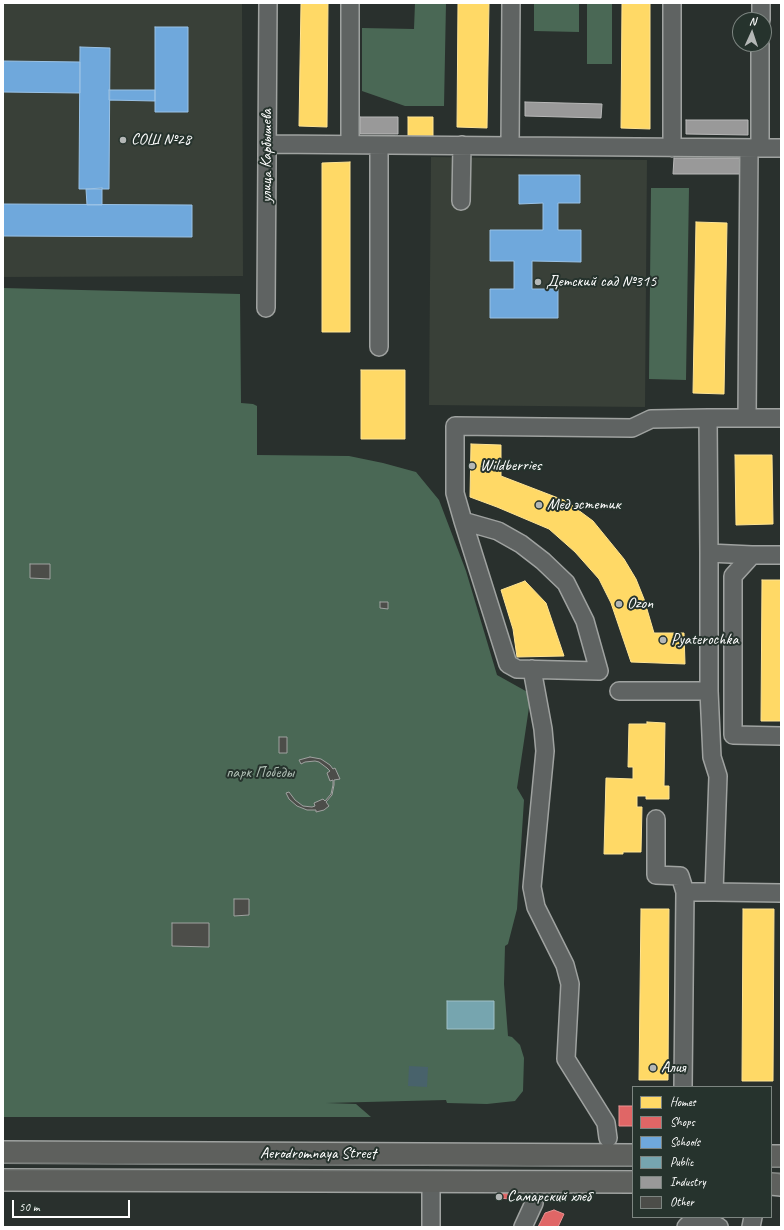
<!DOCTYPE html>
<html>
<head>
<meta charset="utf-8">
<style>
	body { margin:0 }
	#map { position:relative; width:784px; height:1230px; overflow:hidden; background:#29302d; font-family:Caveat,sans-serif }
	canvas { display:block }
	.frame { position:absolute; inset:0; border:4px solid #fff; pointer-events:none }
	.legend { position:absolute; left:632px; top:1086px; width:140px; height:132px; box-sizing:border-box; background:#26332d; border:1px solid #7d8581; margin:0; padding:5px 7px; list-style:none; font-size:12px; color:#fff }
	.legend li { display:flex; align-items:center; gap:8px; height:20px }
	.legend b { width:20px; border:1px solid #7d8581 }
	.north { position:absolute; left:732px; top:12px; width:40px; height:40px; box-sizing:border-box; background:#26332d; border:1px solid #7d8581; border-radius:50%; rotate:3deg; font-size:11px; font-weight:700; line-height:16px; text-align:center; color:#fff }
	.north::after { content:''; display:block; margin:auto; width:14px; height:18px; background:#b4b7b6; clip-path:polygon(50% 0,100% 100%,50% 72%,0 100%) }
	.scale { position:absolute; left:12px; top:1200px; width:118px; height:18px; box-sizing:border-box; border:2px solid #fff; border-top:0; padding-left:5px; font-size:12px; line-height:14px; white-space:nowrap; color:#fff; -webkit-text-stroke:3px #26332d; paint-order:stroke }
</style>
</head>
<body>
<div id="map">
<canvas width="784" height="1230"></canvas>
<div class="frame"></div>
<ul class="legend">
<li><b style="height:11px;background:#ffd966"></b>Homes</li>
<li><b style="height:11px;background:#e06666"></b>Shops</li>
<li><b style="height:11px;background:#6fa8dc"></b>Schools</li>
<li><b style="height:11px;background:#76a5af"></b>Public</li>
<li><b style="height:11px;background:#999"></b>Industry</li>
<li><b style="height:11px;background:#4c4d49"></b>Other</li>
</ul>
<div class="north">N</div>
<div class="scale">50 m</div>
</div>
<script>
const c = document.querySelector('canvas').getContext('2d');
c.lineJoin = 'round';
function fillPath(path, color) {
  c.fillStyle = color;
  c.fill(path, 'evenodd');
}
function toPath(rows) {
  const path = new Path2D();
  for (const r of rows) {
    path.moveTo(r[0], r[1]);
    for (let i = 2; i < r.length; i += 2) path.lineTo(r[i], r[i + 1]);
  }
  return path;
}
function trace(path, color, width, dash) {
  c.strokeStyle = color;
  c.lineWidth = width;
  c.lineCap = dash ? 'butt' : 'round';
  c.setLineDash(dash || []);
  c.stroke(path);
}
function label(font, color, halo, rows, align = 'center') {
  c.font = font + ' Caveat,sans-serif';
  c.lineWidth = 4;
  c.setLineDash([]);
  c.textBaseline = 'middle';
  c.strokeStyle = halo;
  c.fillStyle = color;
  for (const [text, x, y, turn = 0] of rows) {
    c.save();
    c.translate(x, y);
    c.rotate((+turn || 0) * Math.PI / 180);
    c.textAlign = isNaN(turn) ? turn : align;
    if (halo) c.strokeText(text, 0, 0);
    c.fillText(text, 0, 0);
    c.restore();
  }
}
fillPath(toPath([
	[3,3,242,3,243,276,3,277],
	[431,157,647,160,645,407,429,405]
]), '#394038');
fillPath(toPath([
	[415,3,446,3,444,106,405,106,362,91,362,28,414,29],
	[534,3,579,3,579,32,534,31],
	[587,3,612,3,612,64,587,64],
	[651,188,689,188,686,380,649,379],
	[3,288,240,294,241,403,253,404,257,406,257,455,349,456,383,463,416,472,439,500,466,571,497,675,531,694,517,788,524,800,517,909,508,944,505,946,504,984,508,1036,512,1037,520,1045,524,1058,523,1091,515,1101,487,1104,447,1103,446,1100,326,1103,356,1104,371,1117,3,1117]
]), '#4a6855');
fillPath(toPath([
	[409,1066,428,1067,427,1087,408,1086]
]), '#48626b');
const homes = toPath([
	[301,3,328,3,327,127,299,126,301,3],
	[458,3,489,3,487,128,457,127,458,3],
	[622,3,650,3,650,129,621,128,622,3],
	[408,117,433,117,433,138,408,138,408,117],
	[350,162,350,332,322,332,322,163,350,162],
	[696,222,727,223,724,394,693,393,696,222],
	[361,370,405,370,405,439,361,439,361,370],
	[471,444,501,445,501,476,566,501,593,521,624,559,636,579,644,599,654,633,684,633,685,664,631,662,611,603,599,579,575,552,549,529,497,507,470,497,471,444],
	[735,455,772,455,773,524,736,525,735,455],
	[762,580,781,580,781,721,761,721,762,580],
	[525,581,546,603,564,656,517,657,513,629,501,590,525,581],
	[647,722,665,723,664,786,669,786,669,799,646,799,646,796,637,796,637,807,642,807,641,852,623,852,623,854,604,854,606,778,633,779,633,767,628,767,629,724,647,724,647,722],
	[641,909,669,909,668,1080,639,1080,641,909],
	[743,909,774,909,773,1081,742,1081,743,909]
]);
fillPath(homes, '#ffd966');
trace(homes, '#ffe494', 1);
const shops = toPath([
	[619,1106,633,1106,633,1126,619,1126,619,1106],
	[497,1193,511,1194,511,1199,497,1198,497,1193],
	[554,1210,564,1214,558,1227,538,1227,545,1213,554,1210]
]);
fillPath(shops, '#e06666');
trace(shops, '#e99494', 1);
const schools = toPath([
	[155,27,188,27,188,112,155,112,155,27],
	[80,47,110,48,109,189,79,189,80,47],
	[3,61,80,62,80,93,3,92,3,61],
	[109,90,155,90,155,101,109,100,109,90],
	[519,175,580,175,580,203,558,203,558,230,581,230,581,262,532,261,532,289,558,289,558,318,490,318,490,289,514,289,514,261,490,261,490,230,543,230,543,203,519,204,519,175],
	[102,188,102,205,87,205,86,189,102,188],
	[3,204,192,205,192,237,3,236,3,204]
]);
fillPath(schools, '#6fa8dc');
trace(schools, '#9ac2e6', 1);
const public = toPath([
	[447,1001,494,1001,494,1029,447,1029,447,1001]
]);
fillPath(public, '#76a5af');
trace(public, '#9fc0c7', 1);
const industry = toPath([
	[525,102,602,104,601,118,525,116,525,102],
	[360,117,398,117,398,134,360,134,360,117],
	[686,120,748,120,748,135,686,134,686,120],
	[674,158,742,158,742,174,673,174,674,158]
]);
fillPath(industry, '#999');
trace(industry, '#b8b8b8', 1);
const building = toPath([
	[30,564,50,564,50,579,30,578,30,564],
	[380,602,388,602,388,609,380,608,380,602],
	[279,737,287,737,287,753,279,753,279,737],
	[310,757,321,759,330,765,333,769,335,768,340,779,334,780,334,785,332,795,326,802,329,806,324,810,316,812,316,810,307,810,297,806,289,799,286,793,289,792,295,800,303,806,312,807,315,806,314,803,323,799,325,801,331,794,333,785,333,780,330,781,327,773,330,771,327,768,319,762,315,761,305,762,301,764,299,760,310,757],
	[234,899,249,899,249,915,234,916,234,899],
	[172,923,209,923,209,947,172,946,172,923]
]);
fillPath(building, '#4c4d49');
trace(building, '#9fa2a0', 1);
const minor = toPath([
	[761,20,761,3],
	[267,144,760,148,760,44],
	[350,144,350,3],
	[510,146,511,3],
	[672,148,672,3],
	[760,148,781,148],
	[461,201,462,145],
	[266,308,268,3],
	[379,347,379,145],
	[747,418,781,418],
	[463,521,498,531,521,544,543,561,566,583,585,621,599,671,517,669,508,664,463,521,455,493,455,426,632,428,651,419,708,418],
	[709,553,752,555,733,576,733,735,781,736],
	[752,555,781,555],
	[532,669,543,729,545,751,532,887,536,907,565,965,570,984,566,1059,606,1123,608,1138],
	[619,691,709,691,712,757,718,776,714,892,685,892,683,1087],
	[709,691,709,553,708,418,747,418,749,148],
	[656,819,656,875,680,876,685,892],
	[714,892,781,893],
	[431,1227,431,1181],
	[523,1227,534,1203],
	[686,1227,689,1224,696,1220,704,1219,719,1227],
	[751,1227,753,1217]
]);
const major = toPath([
	[3,1152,633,1155],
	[771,1156,781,1156],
	[3,1180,633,1182],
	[771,1184,781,1185]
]);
trace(minor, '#9fa2a0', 20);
trace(major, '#9fa2a0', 24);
trace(minor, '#5f6362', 17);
trace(major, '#5e605d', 21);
trace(toPath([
	[3,1163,633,1166],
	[771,1167,781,1167],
	[3,1170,633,1172],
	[771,1173,781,1173]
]), '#686c69', 1);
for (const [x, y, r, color] of [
	[123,140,4,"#b4b7b6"],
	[538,282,4,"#b4b7b6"],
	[472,466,4,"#b4b7b6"],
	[539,505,4,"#b4b7b6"],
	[619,604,4,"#b4b7b6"],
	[663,640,4,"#b4b7b6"],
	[653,1068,4,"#b4b7b6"],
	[499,1197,4,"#b4b7b6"]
]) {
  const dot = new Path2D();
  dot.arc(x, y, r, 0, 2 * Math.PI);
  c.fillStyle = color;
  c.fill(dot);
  trace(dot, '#26332d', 1.5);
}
label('16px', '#fff', '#26332d', [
	["СОШ №28",131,140],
	["Детский сад №315",546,282],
	["Wildberries",480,466],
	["Мед эстетик",547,505],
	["Ozon",627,604],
	["Pyaterochka",671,640],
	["Алия",661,1068],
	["Самарский хлеб",507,1197]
], 'left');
label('16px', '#fff', '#26332d', [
	["улица Карбышева",267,156,-90],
	["Aerodromnaya Street",318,1154]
]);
label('16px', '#b0bfb5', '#26332d', [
	["парк Победы",260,773]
]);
</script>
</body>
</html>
